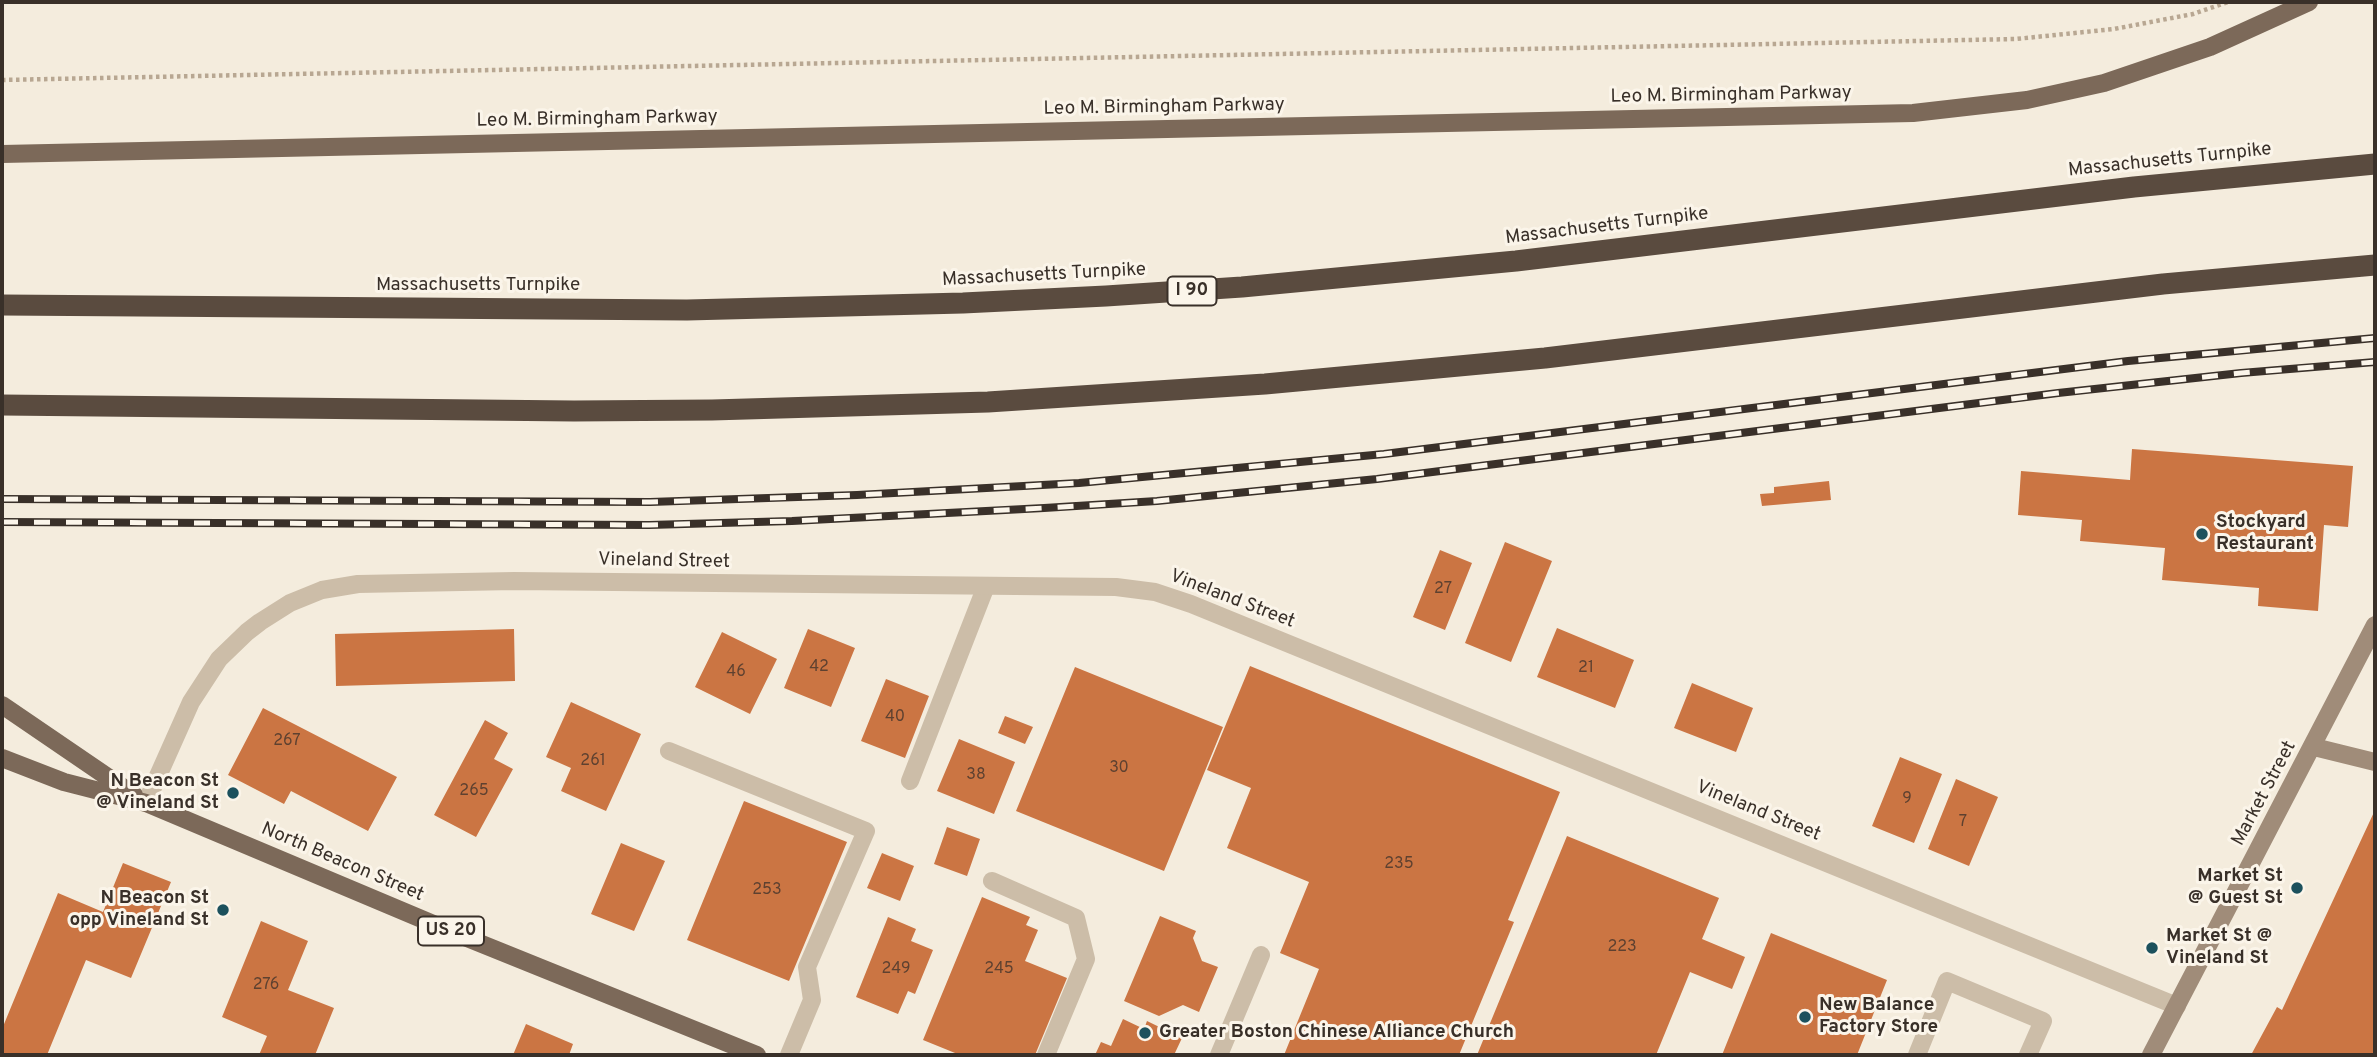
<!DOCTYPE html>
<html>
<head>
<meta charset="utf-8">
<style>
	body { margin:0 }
	#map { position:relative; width:2377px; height:1057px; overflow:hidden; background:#f4ecdd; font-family:Overpass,sans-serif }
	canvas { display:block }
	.frame { position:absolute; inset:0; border:4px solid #393029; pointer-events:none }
</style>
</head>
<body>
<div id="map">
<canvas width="2377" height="1057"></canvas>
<div class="frame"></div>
</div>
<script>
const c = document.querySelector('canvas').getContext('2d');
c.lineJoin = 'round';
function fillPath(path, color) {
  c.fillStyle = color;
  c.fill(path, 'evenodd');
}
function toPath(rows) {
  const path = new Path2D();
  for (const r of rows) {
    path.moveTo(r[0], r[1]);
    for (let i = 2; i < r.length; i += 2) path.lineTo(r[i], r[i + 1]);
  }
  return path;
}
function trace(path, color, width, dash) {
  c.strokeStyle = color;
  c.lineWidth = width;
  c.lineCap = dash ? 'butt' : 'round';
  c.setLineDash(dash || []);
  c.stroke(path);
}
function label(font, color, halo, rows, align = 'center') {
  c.font = font + ' Overpass,sans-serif';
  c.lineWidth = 6;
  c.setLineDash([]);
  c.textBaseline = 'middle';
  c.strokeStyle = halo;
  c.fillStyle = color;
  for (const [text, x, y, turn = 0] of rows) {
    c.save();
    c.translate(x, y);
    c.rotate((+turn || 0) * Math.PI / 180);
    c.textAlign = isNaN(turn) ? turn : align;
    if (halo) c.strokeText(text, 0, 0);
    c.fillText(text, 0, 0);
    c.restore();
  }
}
fillPath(toPath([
	[2132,449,2353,466,2348,527,2324,525,2318,611,2258,606,2259,588,2162,580,2165,548,2080,541,2082,520,2018,515,2021,471,2130,480],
	[1829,481,1831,500,1762,506,1760,494,1774,493,1774,487],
	[1505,542,1552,561,1511,662,1465,643],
	[1440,550,1472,563,1445,630,1413,617],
	[1557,628,1634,660,1615,708,1537,677],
	[514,629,515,681,336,686,335,634],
	[808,629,855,648,831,707,784,688],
	[722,632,777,659,750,714,695,687],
	[1250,666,1560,792,1508,920,1514,922,1459,1055,1284,1055,1319,969,1280,953,1309,882,1227,848,1251,788,1207,770],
	[1075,667,1223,727,1164,871,1016,811],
	[886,679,929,696,905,758,861,741],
	[1692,683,1753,708,1736,752,1674,728],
	[571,702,641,734,606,811,561,791,571,768,546,757],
	[263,708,397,777,368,831,291,791,284,804,228,775],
	[1005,716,1033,727,1025,744,998,733],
	[485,720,508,733,494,759,513,769,476,837,434,815],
	[959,739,1015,762,994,814,937,791],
	[1900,757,1942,774,1914,843,1872,826],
	[1956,779,1998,797,1969,866,1928,849],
	[744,801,847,842,789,981,687,940],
	[2375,810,2375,1055,2251,1055,2277,1007,2282,1010],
	[947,827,980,839,967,876,934,864],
	[1567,836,1719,898,1702,939,1745,957,1732,989,1690,972,1656,1055,1477,1055],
	[621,843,665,861,634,931,591,914],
	[882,853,914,866,900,901,867,888],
	[123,863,171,882,131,978,86,960,47,1055,2,1055,2,1029,58,893,103,912],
	[982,897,1030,917,1026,925,1038,930,1025,961,1067,978,1035,1055,960,1055,923,1040],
	[1160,916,1196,931,1193,938,1202,961,1218,967,1199,1012,1183,1005,1159,1016,1124,1001],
	[888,917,916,929,911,941,933,950,915,994,908,991,898,1014,856,997],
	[261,921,308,941,288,990,334,1008,315,1055,259,1055,267,1036,222,1017],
	[1771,933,1887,980,1857,1055,1722,1055],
	[1123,1019,1144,1029,1147,1021,1182,1038,1174,1055,1095,1055,1101,1042,1111,1046],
	[526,1024,573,1044,569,1055,513,1055]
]), '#cb7543');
trace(toPath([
	[2,80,2016,39,2114,29,2193,14,2228,2]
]), '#b8a792', 4.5, [3.5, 3.5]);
trace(toPath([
	[669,751,866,831,807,967,812,1000,789,1055],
	[910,781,986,586],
	[992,881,1076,918,1086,959,1046,1055],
	[1219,1055,1261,955],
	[1917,1055,1947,981,2043,1021,2028,1055]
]), '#ccbda8', 18);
trace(toPath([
	[146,803,191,702,219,659,247,632,260,622,290,603,322,590,358,584,514,581,1116,587,1155,592,1191,604,2177,1006]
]), '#ccbda8', 18);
trace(toPath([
	[2314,747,2375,762],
	[2151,1055,2375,625]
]), '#a08c79', 18);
trace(toPath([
	[2,154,1913,113,2027,100,2104,83,2210,47,2309,2],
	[2,705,134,795],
	[2,758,64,782,146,803,462,936,757,1055]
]), '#7c6959', 18);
trace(toPath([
	[2,305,687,310,963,303,1106,296,1242,287,1516,261,2134,187,2375,164],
	[2,405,574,411,712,410,988,402,1265,384,1545,358,2163,284,2375,265]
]), '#5a4b3f', 21);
const rail = toPath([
	[2,499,650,502,857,495,1079,483,1384,454,2128,361,2375,338],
	[2,522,649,525,792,521,1044,508,1157,501,1377,479,2058,393,2241,373,2375,362]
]);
trace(rail, '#393029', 8);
trace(rail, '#fbf5ea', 5, [16]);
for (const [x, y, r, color] of [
	[2202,534,7,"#1c515d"],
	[233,793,7,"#1c515d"],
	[2297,888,7,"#1c515d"],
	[223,910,7,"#1c515d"],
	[2152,948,7,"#1c515d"],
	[1805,1017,7,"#1c515d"],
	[1145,1033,7,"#1c515d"]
]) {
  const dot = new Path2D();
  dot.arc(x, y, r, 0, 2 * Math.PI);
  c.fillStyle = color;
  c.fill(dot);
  trace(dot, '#fbf5ea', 2.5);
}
label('16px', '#5e4130', null, [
	["27",1443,590],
	["42",819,668],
	["21",1586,669],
	["46",736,673],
	["40",895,718],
	["267",287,742],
	["261",593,762],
	["30",1119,769],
	["38",976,776],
	["265",474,792],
	["9",1907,800],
	["7",1963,823],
	["235",1399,865],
	["253",767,891],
	["223",1622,948],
	["249",896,970],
	["245",999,970],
	["276",266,986]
]);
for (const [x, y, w] of [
	[1192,291,49],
	[451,931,66]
]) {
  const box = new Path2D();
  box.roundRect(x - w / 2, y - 14.5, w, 29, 5);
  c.fillStyle = '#fbf5ea';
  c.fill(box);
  trace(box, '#393029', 2);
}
label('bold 18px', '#393029', null, [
	["I 90",1192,291],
	["US 20",451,931]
]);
label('19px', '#393029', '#fbf5ea', [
	["Leo M. Birmingham Parkway",1731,96,-1],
	["Leo M. Birmingham Parkway",1164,108,-1],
	["Leo M. Birmingham Parkway",597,120,-1],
	["Massachusetts Turnpike",2170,161,-6],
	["Massachusetts Turnpike",1607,227,-7],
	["Massachusetts Turnpike",1044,276,-3],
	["Massachusetts Turnpike",478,286],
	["Vineland Street",664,562,1],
	["Vineland Street",1232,600,21],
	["Market Street",2265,794,-62],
	["Vineland Street",1758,812,22],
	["North Beacon Street",342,863,23]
]);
label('bold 19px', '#393029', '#fbf5ea', [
	["Stockyard",2216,523],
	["Restaurant",2216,545],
	["N Beacon St",219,782,"right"],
	["@ Vineland St",219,804,"right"],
	["Market St",2283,877,"right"],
	["@ Guest St",2283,899,"right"],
	["N Beacon St",209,899,"right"],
	["opp Vineland St",209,921,"right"],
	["Market St @",2166,937],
	["Vineland St",2166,959],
	["New Balance",1819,1006],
	["Factory Store",1819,1028],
	["Greater Boston Chinese Alliance Church",1159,1033]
], 'left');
</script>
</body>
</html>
